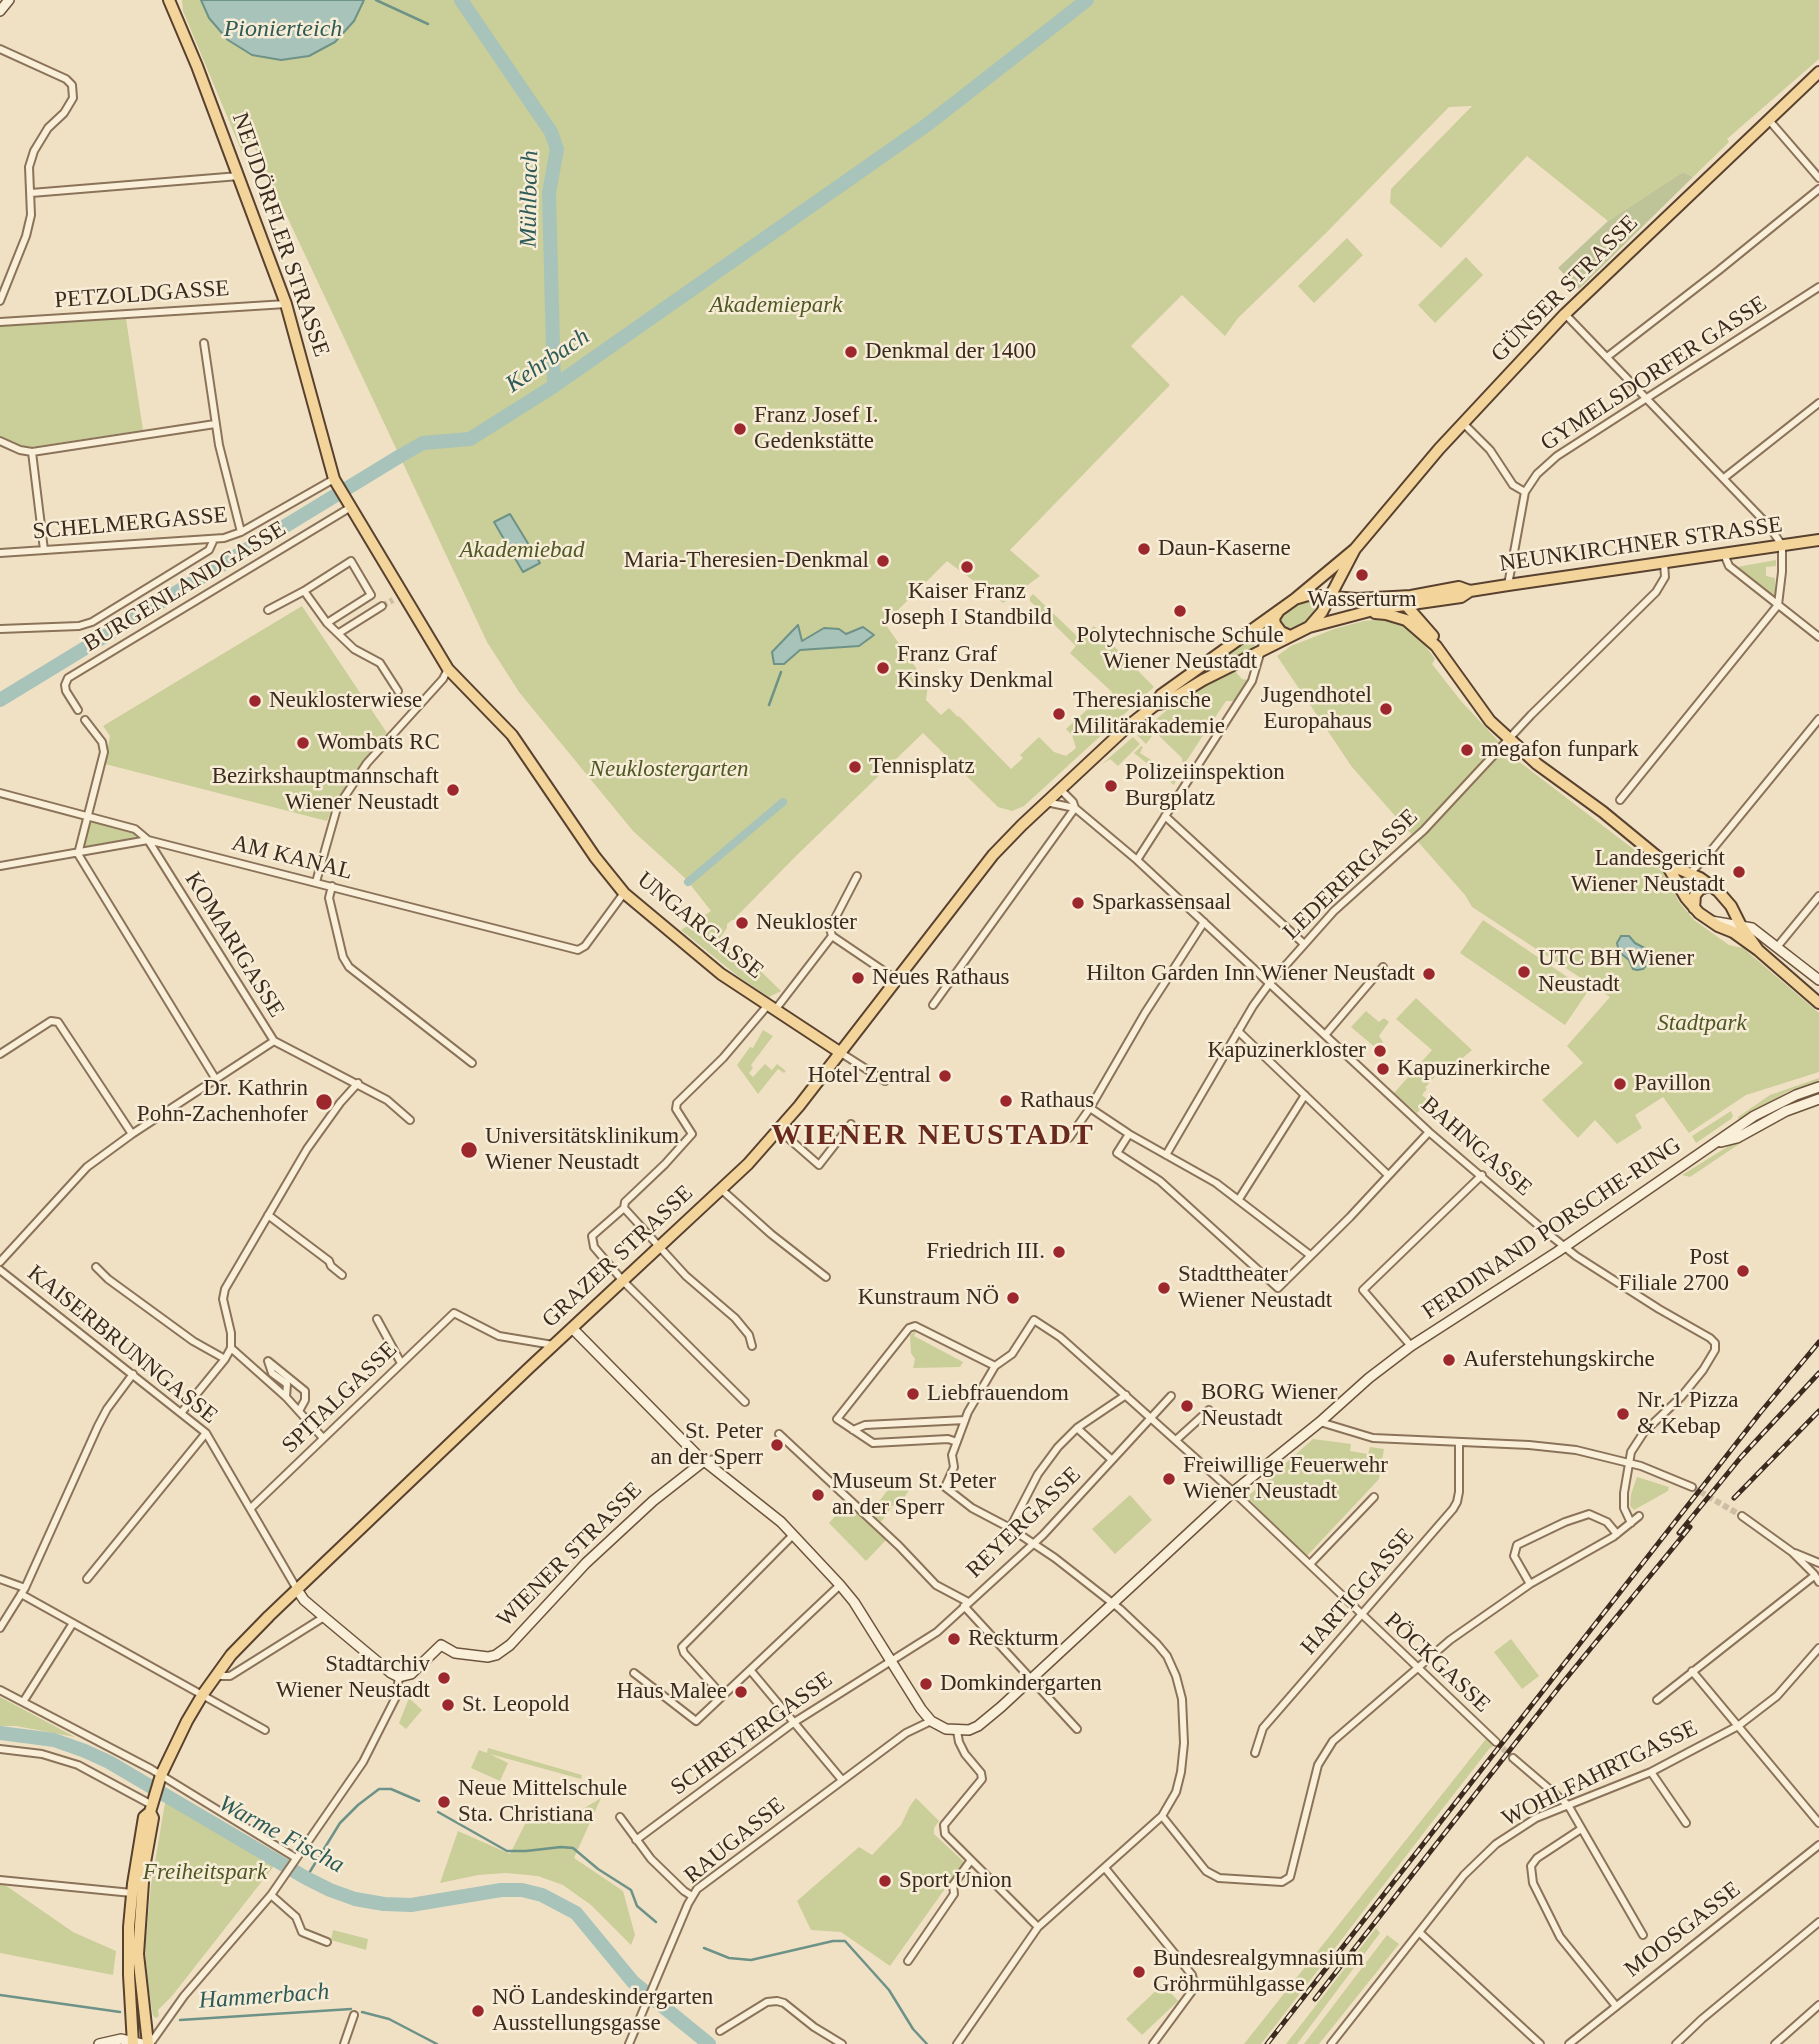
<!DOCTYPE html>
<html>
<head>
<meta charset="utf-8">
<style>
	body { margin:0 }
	canvas { display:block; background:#f0e1c5 }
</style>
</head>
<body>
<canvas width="1819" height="2044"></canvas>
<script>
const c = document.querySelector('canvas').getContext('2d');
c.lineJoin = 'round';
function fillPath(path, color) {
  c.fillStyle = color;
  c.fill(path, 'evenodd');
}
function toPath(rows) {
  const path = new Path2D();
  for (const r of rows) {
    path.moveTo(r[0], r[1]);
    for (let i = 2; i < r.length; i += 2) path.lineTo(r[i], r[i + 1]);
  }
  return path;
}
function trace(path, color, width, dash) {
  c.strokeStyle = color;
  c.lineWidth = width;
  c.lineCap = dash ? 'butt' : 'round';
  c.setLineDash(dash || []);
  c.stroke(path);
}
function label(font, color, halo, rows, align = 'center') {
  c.font = font + ' "Times New Roman",serif';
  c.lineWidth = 5;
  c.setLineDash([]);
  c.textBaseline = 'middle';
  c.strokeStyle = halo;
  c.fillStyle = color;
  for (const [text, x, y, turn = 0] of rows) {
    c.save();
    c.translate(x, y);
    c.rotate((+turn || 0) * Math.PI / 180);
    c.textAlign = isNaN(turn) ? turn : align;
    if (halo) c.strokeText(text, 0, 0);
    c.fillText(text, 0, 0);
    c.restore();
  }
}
fillPath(toPath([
	[182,0,1819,0,1819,59,1727,139,1729,142,1693,177,1683,172,1608,221,1527,156,1441,248,1390,203,1391,189,1472,106,1449,107,1326,233,1238,318,1225,336,1182,295,1131,346,1170,385,1010,550,1040,576,1003,603,947,561,887,621,886,625,928,685,926,700,941,715,949,708,958,717,959,716,1011,769,1023,758,1020,755,1039,737,1054,752,1066,756,1076,748,1072,735,1066,729,1091,706,1096,710,1112,692,1070,653,1076,646,1030,601,1030,597,1033,594,1081,640,1094,626,1154,687,1024,806,1012,811,998,807,923,733,797,855,736,917,737,920,732,920,727,924,727,928,720,938,737,955,741,952,781,991,769,997,739,977,681,930,711,911,686,879,633,831,519,692,487,642,252,142,242,152,183,11],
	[1347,238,1363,255,1314,303,1298,286],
	[1466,257,1483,275,1435,323,1418,305],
	[126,319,143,430,25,448,0,436,0,326],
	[1776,560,1776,566,1766,567,1766,576,1775,578,1775,590,1777,592,1776,597,1773,598,1737,567],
	[1329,596,1322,612,1290,636,1278,628,1280,609,1295,599],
	[302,606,387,733,364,760,331,810,327,821,105,764,110,736,103,726],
	[1383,619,1403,624,1424,644,1435,659,1432,664,1461,701,1513,757,1666,874,1679,902,1694,920,1729,945,1743,948,1819,1013,1819,1072,1746,1095,1689,1133,1663,1097,1635,1115,1642,1128,1617,1144,1595,1120,1578,1138,1542,1100,1583,1063,1567,1046,1610,997,1472,907,1465,895,1352,767,1277,656,1291,646,1334,629,1364,621],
	[1259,629,1254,648,1175,692,1196,673],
	[1234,670,1242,679,1252,681,1239,701,1226,701,1183,766,1182,758,1155,732,1146,744,1137,735,1178,701],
	[1133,737,1140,744,1118,766,1110,759,1101,765],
	[1141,746,1143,747,1140,753,1178,777,1174,785,1134,753],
	[92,822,134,832,136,836,133,839,84,847,83,845,87,825],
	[1483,920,1588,991,1565,1025,1460,953],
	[1416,998,1472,1050,1446,1072,1442,1068,1425,1088,1427,1089,1422,1095,1428,1100,1417,1113,1394,1093,1432,1050,1396,1019],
	[1366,1011,1379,1022,1384,1018,1389,1022,1379,1036,1383,1042,1377,1049,1351,1027],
	[763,1030,773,1036,751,1065,753,1068,749,1073,753,1077,765,1064,772,1070,777,1064,786,1071,784,1073,778,1069,758,1094,737,1065,750,1047,753,1048],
	[1819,1078,1819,1081,1787,1092,1739,1120,1738,1117,1770,1095],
	[1731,1111,1733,1116,1731,1119,1696,1143,1692,1136],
	[1760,1130,1690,1177,1682,1175,1748,1134],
	[917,1330,914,1336,963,1362,960,1367,913,1368,915,1359,911,1353,910,1335],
	[1313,1439,1351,1444,1350,1451,1368,1454,1370,1447,1384,1449,1379,1479,1306,1557,1247,1497],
	[1637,1477,1669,1487,1668,1491,1634,1510,1630,1506,1631,1494],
	[896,1479,902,1480,908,1485,909,1490,898,1507,893,1505,881,1522,871,1512],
	[1130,1495,1152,1520,1115,1554,1092,1529],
	[848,1502,886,1540,866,1561,829,1523],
	[1511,1639,1539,1676,1522,1689,1494,1652],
	[0,1697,75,1737,16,1726,0,1726],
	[409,1698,422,1710,406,1729,399,1723],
	[1486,1739,1495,1745,1489,1749,1426,1830,1261,2044,1244,2044],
	[488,1748,582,1775,581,1779,490,1754,508,1763,500,1781,471,1768,479,1750,487,1753],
	[170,1791,281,1857,172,1996,158,2010,159,2016,156,2018,153,2016,147,1979,145,1947,151,1885,165,1803],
	[601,1798,574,1858,623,1891,635,1935,631,1945,591,1905,563,1885,538,1876,506,1873,478,1875,440,1883,458,1831,510,1854,531,1812,558,1824],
	[916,1798,939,1821,934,1828,934,1834,964,1862,890,1966,841,1932,811,1930,797,1901,859,1847,872,1855,901,1825,910,1806],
	[0,1885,5,1885,73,1932,116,1951,113,1975,0,1953],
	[1376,1928,1380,1933,1297,2044,1286,2044],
	[333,1930,368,1939,366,1950,331,1940],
	[1387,1935,1399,1944,1319,2044,1304,2044],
	[1163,1984,1178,2001,1142,2035,1126,2019]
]), '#cace98');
fillPath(toPath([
	[1683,172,1693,177,1579,289,1558,268,1608,221]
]), '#bfc398');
const water = toPath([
	[201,0,364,0,354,21,335,42,309,56,281,60,252,55,228,40,209,18,201,0],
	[510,514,540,563,523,572,494,522,510,514],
	[798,625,802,641,824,628,839,629,846,634,863,627,874,635,859,646,800,650,784,664,774,664,772,652,798,625],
	[1621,936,1629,936,1635,943,1652,952,1652,959,1643,969,1637,970,1633,969,1629,960,1619,952,1617,943,1621,936]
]);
fillPath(water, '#a7c3ba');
trace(water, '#6d9287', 2);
trace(toPath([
	[376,0,428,24],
	[769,705,781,672],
	[438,1812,507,1851,526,1851,561,1847,573,1848,598,1869,631,1890,637,1906,656,1922],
	[306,1878,340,1823,358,1805,379,1789,391,1789,419,1801],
	[704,1948,729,1958,751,1960,833,1941,845,1941,889,1990,913,2029,927,2044],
	[0,1995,120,2012],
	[362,2012,389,2019,437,2044],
	[180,2020,351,2009]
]), '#6d9287', 2.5);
trace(toPath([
	[688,882,783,802]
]), '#a7c3ba', 8);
trace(toPath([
	[461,0,551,132,557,149,549,193,554,386],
	[0,700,400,456,423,443,470,439,554,386,928,124,1087,0],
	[0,1733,54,1740,85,1751,109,1762,306,1878,330,1890,355,1899,384,1904,411,1905,501,1890,522,1890,542,1895,576,1913,633,1982,709,2044]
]), '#a7c3ba', 14);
trace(toPath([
	[382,606,393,600],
	[1692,1487,1742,1516],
	[1496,1742,1513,1758]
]), '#ccbda4', 6, [6, 3]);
const street = toPath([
	[0,49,66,79,72,85,73,98,64,113,48,128,34,151,29,167,31,215,26,236,0,301],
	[1768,119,1819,178],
	[31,193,239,176],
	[1565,314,1768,525,1782,545,1782,572,1778,605,1620,800],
	[0,322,286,304],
	[204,343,219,445,241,532],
	[1607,357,1718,271,1819,189],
	[1463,423,1490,450,1513,485,1525,492],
	[0,441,20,450,32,452,215,424],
	[32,452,44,550],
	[1724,478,1819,403],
	[0,553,224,538,241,532,334,479],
	[1724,554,1729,566,1819,637],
	[1508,585,1525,492,1537,474,1557,456,1819,287],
	[304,591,327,623,354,649,380,663,398,691],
	[268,610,304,591,351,561,371,595,327,623],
	[0,629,79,626,92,622,209,550,214,539],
	[339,633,382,606],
	[78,710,66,691,65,685,68,678,351,507],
	[85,720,102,742,104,752,78,854,215,1078],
	[1060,789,1073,802,1075,808,1137,860,1429,1132,1545,1231,1576,1256,1659,1309,1710,1338,1715,1343,1715,1350,1703,1370,1681,1397,1644,1432,1631,1452,1624,1493,1624,1508,1631,1523],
	[0,793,135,829,148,840,578,950,585,946,624,893],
	[1046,802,1075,808],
	[1165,816,1303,943],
	[148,840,274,1041,387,1100,410,1120],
	[1137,860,1252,681,1268,627,1272,620],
	[0,866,148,840],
	[1689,874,1706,857,1819,719],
	[316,882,337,808,367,763,443,679,448,669],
	[332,886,329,898,343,957,349,967,472,1063],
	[832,936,897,980],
	[1777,947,1819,896],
	[933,1005,1075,808],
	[775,1010,832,936,830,928,857,876],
	[1238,1031,1388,1175],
	[1325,1035,1383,967],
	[841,1053,885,1081],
	[0,1054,51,1021,58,1022,132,1134],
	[1090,1108,1129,1134,1216,1183,1310,1255],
	[779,1130,819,1165,851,1124],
	[1129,1134,1117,1153,1160,1181,1278,1288,1350,1217,1429,1132],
	[1069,1138,1090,1108,1145,1013,1204,922],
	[1166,1155,1253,1006,1269,984,1334,911,1424,830,1531,715,1656,592,1665,577,1664,563],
	[722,1190,771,1234,826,1277],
	[1239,1199,1305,1095],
	[624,1208,686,1276,735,1318,749,1335,752,1346],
	[268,1215,329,1261,331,1266,342,1275],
	[0,1262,87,1167,132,1134,274,1041],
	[96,1267,108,1279,193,1341,225,1359],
	[0,1270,206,1433,298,1591],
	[377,1319,401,1363],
	[1411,1346,1363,1290,1482,1175],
	[231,1348,286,1397,323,1438],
	[286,1397,287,1384,272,1373,268,1361,305,1391,305,1400,299,1411],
	[745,1402,623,1281,594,1247,592,1236,624,1208,625,1202,665,1164,692,1134,676,1109,677,1103,723,1058,768,1005],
	[181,1413,225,1359,231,1348,231,1333,223,1299,225,1289,307,1149,340,1103,358,1083],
	[1320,1422,1373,1438,1529,1445,1576,1450,1641,1466,1692,1487],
	[1077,1428,1112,1460],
	[853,1430,865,1425,965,1420],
	[779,1434,899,1546,936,1585,968,1602],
	[1176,1440,1209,1410],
	[957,1442,948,1439,873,1443,837,1419,909,1328,915,1326,995,1366],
	[704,1461,721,1458],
	[251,1508,454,1313,499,1336,553,1345],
	[1742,1516,1792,1552,1814,1574,1819,1582],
	[1010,1528,1038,1474,1058,1447,1077,1428,1126,1395],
	[1795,1553,1819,1563],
	[1310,1564,1374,1497],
	[0,1579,25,1588],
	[87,1579,206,1433],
	[1530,1584,1514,1556,1517,1545,1565,1522,1589,1514,1607,1522,1617,1534],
	[21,1594,265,1730],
	[964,1606,1077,1729],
	[0,1628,25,1588,98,1426,107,1409,133,1374],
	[751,1671,842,1780],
	[1692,1671,1819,1823],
	[634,1673,696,1721,840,1585],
	[217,1676,230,1676,324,1617],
	[0,1690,151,1769,296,1858],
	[722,1695,684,1653,682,1647,792,1536],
	[1657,1700,1814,1576],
	[23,1702,73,1623],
	[957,1731,959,1742,965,1754,981,1773,982,1779,944,1825,945,1834,1038,1927],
	[0,1749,42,1754,78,1765,152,1805],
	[1255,1753,1263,1728,1453,1509,1457,1502,1459,1492,1459,1444],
	[1513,1758,1568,1805,1643,1935],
	[1651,1772,1686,1823],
	[1162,1816,1206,1871,1219,1878,1282,1882,1290,1877,1318,1765,1333,1741,1450,1640,1530,1584,1613,1537,1639,1516],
	[620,1817,651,1859,684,1891,692,1896],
	[1581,1829,1537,1858,1531,1866,1533,1883,1560,1937,1616,2006],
	[636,1840,793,1723,937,1632,1043,1535,1171,1396],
	[1105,1868,1192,1975,1195,1987,1153,2044],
	[0,1880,132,1893],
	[271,1895,296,1917,302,1932,327,1942],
	[1420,1933,1540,2044],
	[908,1961,954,1894,953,1885,971,1860],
	[720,2031,767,2002,777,2001,784,2003,814,2027,842,2044],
	[150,2044,184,1996,271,1895,363,1762,396,1697,399,1677],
	[344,2044,354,2015],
	[629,2044,688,1904,697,1889,906,1733,931,1721],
	[957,2044,1038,1927,1162,1816,1176,1792,1181,1772,1184,1743,1182,1699,1176,1676,1167,1656,1157,1644,1120,1609,1055,1558,1010,1528,972,1508,945,1487,954,1467,952,1455,968,1412,995,1366,1012,1354,1034,1320,1060,1337,1240,1498,1496,1742],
	[1331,2044,1464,1875,1496,1844,1536,1818,1651,1772,1738,1726,1777,1696,1819,1648],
	[1569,2044,1819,1845],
	[1676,2044,1702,2019,1819,1922],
	[1775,2044,1819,2005]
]);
const secondary = toPath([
	[0,11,9,0],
	[1711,921,1752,928,1819,980],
	[1721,1142,1737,1138,1786,1111,1819,1099],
	[572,1328,698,1456,781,1522,840,1585,854,1602,921,1709,931,1721,946,1729,969,1730,978,1726,1001,1707,1233,1492,1320,1422,1369,1378,1411,1346,1557,1252,1754,1116,1796,1095,1819,1087],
	[298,1591,304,1600,324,1617,391,1673,399,1677,411,1674,441,1645,455,1653,488,1657,496,1655,510,1645,586,1563,653,1501,704,1461],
	[99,2044,121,2039,142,2044]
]);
const primary = toPath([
	[169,0,197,66,286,304,334,479,448,669,512,735,595,857,624,893,721,974,841,1053],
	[1298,598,1308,595,1357,599,1411,596,1459,587,1470,591],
	[1405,604,1433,636],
	[1278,612,1274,618,1275,624,1281,632,1290,636],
	[1375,613,1386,614,1406,620,1436,646,1490,721,1537,764,1603,812,1665,863,1700,878,1718,891,1731,906,1741,926,1758,950],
	[1309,627,1322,612,1355,549,1439,449,1565,314,1819,72],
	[1155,705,1167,702,1203,680,1309,627,1377,609,1461,597,1470,591,1508,585,1819,540],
	[1667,865,1686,898,1699,913,1718,926,1733,932,1758,950,1819,1003],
	[1694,908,1695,895,1700,889,1709,886],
	[133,2044,129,1975,129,1927,133,1884,144,1817,150,1812,161,1775,187,1721,203,1694,231,1655,269,1616,529,1368,748,1164,799,1106,993,855,1022,825,1127,727,1155,705,1161,695,1295,599,1355,549],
	[148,2044,138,1954,144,1868,153,1818,150,1812]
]);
trace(street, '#8b735a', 10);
trace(secondary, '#6d543d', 12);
trace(primary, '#59412f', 14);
trace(street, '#faefd9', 6);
trace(secondary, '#faefd9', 9);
trace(primary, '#f3d59c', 10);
const rail = toPath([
	[1734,1498,1819,1411],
	[1679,1533,1741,1457,1819,1373],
	[1315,1999,1560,1686,1690,1527],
	[1267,2044,1760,1413,1819,1342]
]);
trace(rail, '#3b2b1f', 5);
trace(rail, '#f7ecd5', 2.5, [8]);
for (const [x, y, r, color] of [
	[851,352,7,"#9c282d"],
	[740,429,7,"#9c282d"],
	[1144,549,7,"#9c282d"],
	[883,561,7,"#9c282d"],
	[967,567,7,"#9c282d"],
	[1362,575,7,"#9c282d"],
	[1180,611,7,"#9c282d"],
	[883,668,7,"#9c282d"],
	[255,701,7,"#9c282d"],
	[1386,709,7,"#9c282d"],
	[1059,714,7,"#9c282d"],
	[303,743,7,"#9c282d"],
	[1467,750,7,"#9c282d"],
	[855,767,7,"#9c282d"],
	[1111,786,7,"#9c282d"],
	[453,790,7,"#9c282d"],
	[1739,872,7,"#9c282d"],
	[1078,903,7,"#9c282d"],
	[742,923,7,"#9c282d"],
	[1524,972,7,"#9c282d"],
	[1429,974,7,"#9c282d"],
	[858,978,7,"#9c282d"],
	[1380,1051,7,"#9c282d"],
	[1383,1069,7,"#9c282d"],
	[945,1076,7,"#9c282d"],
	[1620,1084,7,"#9c282d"],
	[1006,1101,7,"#9c282d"],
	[324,1102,9,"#9c282d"],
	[469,1150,9,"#9c282d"],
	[1059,1252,7,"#9c282d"],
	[1743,1271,7,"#9c282d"],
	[1164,1288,7,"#9c282d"],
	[1013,1298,7,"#9c282d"],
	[1449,1360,7,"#9c282d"],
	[913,1394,7,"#9c282d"],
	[1187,1406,7,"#9c282d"],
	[1623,1414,7,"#9c282d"],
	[777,1445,7,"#9c282d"],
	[1169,1479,7,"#9c282d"],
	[818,1495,7,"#9c282d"],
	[954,1639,7,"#9c282d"],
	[444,1678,7,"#9c282d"],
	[926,1684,7,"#9c282d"],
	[741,1692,7,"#9c282d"],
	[448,1705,7,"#9c282d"],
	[444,1802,7,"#9c282d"],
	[885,1881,7,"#9c282d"],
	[1139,1972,7,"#9c282d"],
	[478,2011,7,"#9c282d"]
]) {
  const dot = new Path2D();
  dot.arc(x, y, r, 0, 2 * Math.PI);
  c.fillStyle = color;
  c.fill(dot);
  trace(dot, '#f7ecd5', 2.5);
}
label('23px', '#3b2b1f', '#f7ecd5', [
	["NEUDÖRFLER STRASSE",280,235,71],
	["GÜNSER STRASSE",1565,289,-45],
	["PETZOLDGASSE",142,295,-4],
	["GYMELSDORFER GASSE",1654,374,-33],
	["SCHELMERGASSE",130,524,-5],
	["NEUNKIRCHNER STRASSE",1641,545,-8],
	["BURGENLANDGASSE",185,587,-31],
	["AM KANAL",292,858,14],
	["LEDERERGASSE",1351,875,-44],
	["UNGARGASSE",700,926,39],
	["KOMARIGASSE",234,945,58],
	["BAHNGASSE",1476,1147,41],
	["FERDINAND PORSCHE-RING",1552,1229,-34],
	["GRAZER STRASSE",618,1257,-43],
	["KAISERBRUNNGASSE",122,1345,39],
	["SPITALGASSE",340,1398,-44],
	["REYERGASSE",1024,1523,-44],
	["WIENER STRASSE",570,1555,-45],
	["HARTIGGASSE",1358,1592,-49],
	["PÖCKGASSE",1437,1663,43],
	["SCHREYERGASSE",752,1734,-36],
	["WOHLFAHRTGASSE",1600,1774,-26],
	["RAUGASSE",735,1841,-39],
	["MOOSGASSE",1683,1930,-38]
]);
label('italic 23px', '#4d5825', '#f7ecd5', [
	["Akademiepark",776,306],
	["Akademiebad",522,551],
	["Neuklostergarten",669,770],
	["Stadtpark",1702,1024],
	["Freiheitspark",205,1873]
]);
label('23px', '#3b2b1f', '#f7ecd5', [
	["Denkmal der 1400",865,352],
	["Franz Josef I.",754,416],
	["Gedenkstätte",754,442],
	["Daun-Kaserne",1158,549],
	["Maria-Theresien-Denkmal",869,561,"right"],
	["Kaiser Franz",967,592,"center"],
	["Joseph I Standbild",967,618,"center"],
	["Wasserturm",1362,600,"center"],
	["Polytechnische Schule",1180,636,"center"],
	["Wiener Neustadt",1180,662,"center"],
	["Franz Graf",897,655],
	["Kinsky Denkmal",897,681],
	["Jugendhotel",1372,696,"right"],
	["Europahaus",1372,722,"right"],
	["Neuklosterwiese",269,701],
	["Theresianische",1073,701],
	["Militärakademie",1073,727],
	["Wombats RC",317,743],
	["megafon funpark",1481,750],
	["Tennisplatz",869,767],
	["Polizeiinspektion",1125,773],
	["Burgplatz",1125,799],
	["Bezirkshauptmannschaft",439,777,"right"],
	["Wiener Neustadt",439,803,"right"],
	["Landesgericht",1725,859,"right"],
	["Wiener Neustadt",1725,885,"right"],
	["Sparkassensaal",1092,903],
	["Neukloster",756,923],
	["UTC BH Wiener",1538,959],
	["Neustadt",1538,985],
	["Hilton Garden Inn Wiener Neustadt",1415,974,"right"],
	["Neues Rathaus",872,978],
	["Kapuzinerkloster",1366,1051,"right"],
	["Kapuzinerkirche",1397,1069],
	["Hotel Zentral",931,1076,"right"],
	["Pavillon",1634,1084],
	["Dr. Kathrin",308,1089,"right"],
	["Pohn-Zachenhofer",308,1115,"right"],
	["Rathaus",1020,1101],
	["Universitätsklinikum",485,1137],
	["Wiener Neustadt",485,1163],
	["Friedrich III.",1045,1252,"right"],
	["Post",1729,1258,"right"],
	["Filiale 2700",1729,1284,"right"],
	["Stadttheater",1178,1275],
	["Wiener Neustadt",1178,1301],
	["Kunstraum NÖ",999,1298,"right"],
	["Auferstehungskirche",1463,1360],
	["BORG Wiener",1201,1393],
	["Neustadt",1201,1419],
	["Liebfrauendom",927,1394],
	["Nr. 1 Pizza",1637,1401],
	["& Kebap",1637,1427],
	["St. Peter",763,1432,"right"],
	["an der Sperr",763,1458,"right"],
	["Freiwillige Feuerwehr",1183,1466],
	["Wiener Neustadt",1183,1492],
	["Museum St. Peter",832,1482],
	["an der Sperr",832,1508],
	["Reckturm",968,1639],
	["Stadtarchiv",430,1665,"right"],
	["Wiener Neustadt",430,1691,"right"],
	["Domkindergarten",940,1684],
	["Haus Malee",727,1692,"right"],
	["St. Leopold",462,1705],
	["Neue Mittelschule",458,1789],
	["Sta. Christiana",458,1815],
	["Sport Union",899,1881],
	["Bundesrealgymnasium",1153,1959],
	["Gröhrmühlgasse",1153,1985],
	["NÖ Landeskindergarten",492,1998],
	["Ausstellungsgasse",492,2024]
], 'left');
label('italic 24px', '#2e5b57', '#f7ecd5', [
	["Pionierteich",283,30],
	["Mühlbach",530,199,-89],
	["Kehrbach",548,361,-34],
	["Warme Fischa",281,1835,28],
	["Hammerbach",264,1997,-4]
]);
c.letterSpacing = '2px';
label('bold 30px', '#692a1d', '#f7ecd5', [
	["WIENER NEUSTADT",933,1136]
]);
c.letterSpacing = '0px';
</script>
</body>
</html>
